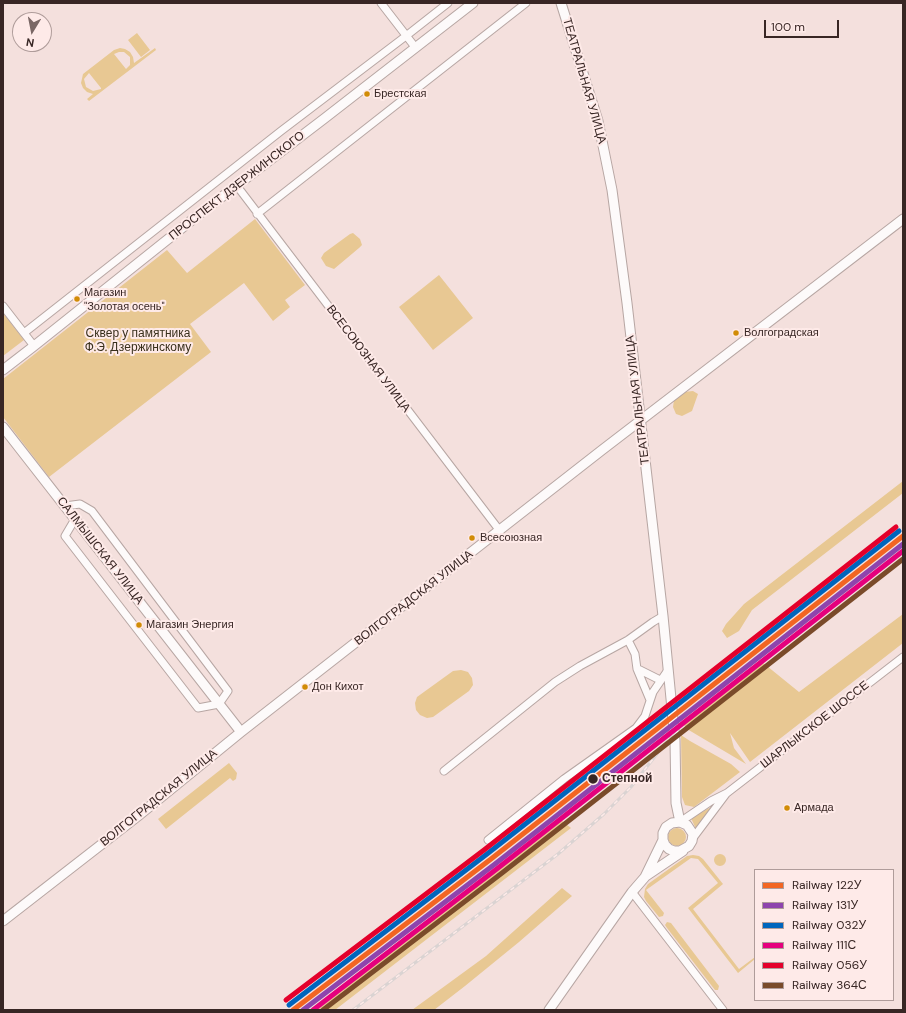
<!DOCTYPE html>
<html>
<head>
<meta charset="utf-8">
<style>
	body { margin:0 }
	#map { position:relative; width:906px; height:1013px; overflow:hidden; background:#f4e0dd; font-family:"DM Sans",sans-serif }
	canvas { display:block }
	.frame { position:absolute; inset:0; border:4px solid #382624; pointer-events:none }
	.legend { position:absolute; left:754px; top:869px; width:140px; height:132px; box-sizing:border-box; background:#feeae8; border:1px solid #af9c9a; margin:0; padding:5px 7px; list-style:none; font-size:12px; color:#382624 }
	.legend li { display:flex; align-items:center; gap:8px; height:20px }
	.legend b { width:20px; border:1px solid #af9c9a }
	.north { position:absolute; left:12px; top:12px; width:40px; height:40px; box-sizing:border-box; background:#feeae8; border:1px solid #af9c9a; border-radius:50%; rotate:190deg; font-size:11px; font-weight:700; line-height:16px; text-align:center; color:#382624 }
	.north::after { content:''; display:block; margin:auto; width:14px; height:18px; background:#7a6765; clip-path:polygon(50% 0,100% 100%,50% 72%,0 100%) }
	.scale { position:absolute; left:764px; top:20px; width:75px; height:18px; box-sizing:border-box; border:2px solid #382624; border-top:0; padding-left:5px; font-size:12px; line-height:14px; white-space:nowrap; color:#382624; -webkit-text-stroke:3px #feeae8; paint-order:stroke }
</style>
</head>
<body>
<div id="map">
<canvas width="906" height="1013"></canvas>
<div class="frame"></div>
<ul class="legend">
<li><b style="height:5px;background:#f26522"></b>Railway 122У</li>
<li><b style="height:5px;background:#8e44ad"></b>Railway 131У</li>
<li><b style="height:5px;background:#0065bd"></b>Railway 032У</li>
<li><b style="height:5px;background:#e5007d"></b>Railway 111С</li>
<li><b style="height:5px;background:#e4002b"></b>Railway 056У</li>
<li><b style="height:5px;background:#7a4b2a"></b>Railway 364С</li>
</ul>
<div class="north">N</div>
<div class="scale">100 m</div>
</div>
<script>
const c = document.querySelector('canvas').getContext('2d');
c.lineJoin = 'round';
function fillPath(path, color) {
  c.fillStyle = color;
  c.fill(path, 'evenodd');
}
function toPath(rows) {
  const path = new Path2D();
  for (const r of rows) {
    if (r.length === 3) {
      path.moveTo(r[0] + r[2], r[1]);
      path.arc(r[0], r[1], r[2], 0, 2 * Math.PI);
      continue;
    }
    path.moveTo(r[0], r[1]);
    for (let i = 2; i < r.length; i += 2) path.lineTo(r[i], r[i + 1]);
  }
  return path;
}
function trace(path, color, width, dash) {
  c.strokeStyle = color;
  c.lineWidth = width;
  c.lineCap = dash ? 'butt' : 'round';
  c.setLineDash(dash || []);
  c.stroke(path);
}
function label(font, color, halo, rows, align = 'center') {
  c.font = font + ' "DM Sans",sans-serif';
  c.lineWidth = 4;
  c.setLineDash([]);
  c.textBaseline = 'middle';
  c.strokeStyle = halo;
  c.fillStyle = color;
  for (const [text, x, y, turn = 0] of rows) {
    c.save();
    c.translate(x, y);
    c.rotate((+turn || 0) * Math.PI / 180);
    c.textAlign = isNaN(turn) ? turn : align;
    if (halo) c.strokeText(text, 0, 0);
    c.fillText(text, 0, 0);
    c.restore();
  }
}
fillPath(toPath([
	[137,33,150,50,141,57,128,40],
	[120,48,125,49,130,52,133,57,134,63,155,48,156,50,89,101,87,99,93,94,87,92,83,88,81,83,83,74,114,50],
	[119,52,124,52,130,57,130,65,126,69,114,54],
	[89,73,101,88,101,89,93,91,86,87,84,79],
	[255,219,305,285,285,300,290,307,273,321,244,283,190,324,211,352,49,477,3,417,3,379,167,250,187,273],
	[353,233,360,239,362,245,359,248,334,269,326,266,321,258,324,253,350,234],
	[439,275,473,318,433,350,399,307],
	[3,313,24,340,3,356],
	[693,391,698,394,692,411,682,416,676,414,673,407,674,400,684,392],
	[903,481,903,493,752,610,739,631,727,638,722,631,726,624,744,604],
	[903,614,903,643,750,762,730,733,734,748,746,764,687,729,683,724,746,671,747,676,762,662,799,692],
	[461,670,468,672,472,678,473,685,469,691,433,717,427,718,420,715,416,710,415,703,417,697,453,671],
	[681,735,690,741,731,764,740,772,694,807,685,805,682,797],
	[229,763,237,773,236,779,233,781,230,778,166,829,158,819],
	[713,806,696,829,691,818],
	[561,820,571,828,335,1010,317,1010],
	[677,837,9],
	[720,860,6],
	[693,855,699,856,703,859,723,884,693,909,739,969,755,957,755,959,738,973,688,908,718,883,698,859,691,858,646,890,664,913,663,916,659,917,646,901,644,897,645,889,648,884,687,856],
	[562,888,572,896,519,942,465,986,434,1010,412,1010,486,956],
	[667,922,671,923,719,986,718,990,715,990,667,928,665,925]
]), '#e8c893');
const minor = toPath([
	[381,3,415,47],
	[237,186,500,531],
	[257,214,526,3],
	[3,306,34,346],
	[24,333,281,131,406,36,448,3],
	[65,506,80,504,92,511,228,691,219,704,198,708,65,536,75,519],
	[628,640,635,654,637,669,650,700],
	[638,669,660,680],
	[444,771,555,682,580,666,628,640,653,622,663,616],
	[680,822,711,801,727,793,903,657],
	[693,838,726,794],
	[488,840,564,779,636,728,645,716,653,692,668,670],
	[632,892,723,1010]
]);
const major = toPath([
	[561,3,598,121,612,190,627,303,663,616,675,740,676,803,680,822],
	[3,370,34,346,202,212,325,118,473,3],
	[3,427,241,732],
	[646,876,683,851],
	[3,921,138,816,241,732,602,450,903,219],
	[549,1010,632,892,645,877,663,840,663,833,666,827,672,823,680,822,687,825,693,834,692,841,689,846,680,851,674,851,669,849,665,845,663,840]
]);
trace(minor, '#b7a6a3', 9);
trace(major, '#b7a6a3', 11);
trace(minor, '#fdfafa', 7);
trace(major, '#fdfafa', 9);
const rail = toPath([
	[353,1010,558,854,604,814,631,787,679,726,715,692,903,546]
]);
trace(rail, '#dad3d2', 3);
trace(rail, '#feeae8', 1.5, [4.5]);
trace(toPath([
	[293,1010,491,859,903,536]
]), '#f26522', 5);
trace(toPath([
	[303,1010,495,864,903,544]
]), '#8e44ad', 5);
trace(toPath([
	[289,1005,487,854,899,531]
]), '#0065bd', 5);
trace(toPath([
	[313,1010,498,868,903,551]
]), '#e5007d', 5);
trace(toPath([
	[286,1000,484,850,896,527]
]), '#e4002b', 5);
trace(toPath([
	[323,1010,502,873,903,559]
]), '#7a4b2a', 5);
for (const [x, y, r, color] of [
	[367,94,3.5,"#d18c07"],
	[77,299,3.5,"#d18c07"],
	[736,333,3.5,"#d18c07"],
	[472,538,3.5,"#d18c07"],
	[139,625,3.5,"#d18c07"],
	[305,687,3.5,"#d18c07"],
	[593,779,5.5,"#382624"],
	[787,808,3.5,"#d18c07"]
]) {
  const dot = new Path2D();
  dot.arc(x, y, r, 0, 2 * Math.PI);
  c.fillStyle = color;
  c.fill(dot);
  trace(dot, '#feeae8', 1.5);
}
label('11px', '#382624', '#feeae8', [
	["Брестская",374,94],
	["Магазин",84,293],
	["\"Золотая осень\"",84,307],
	["Волгоградская",744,333],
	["Всесоюзная",480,538],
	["Магазин Энергия",146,625],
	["Дон Кихот",312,687],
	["Армада",794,808]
], 'left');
label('12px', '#382624', '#feeae8', [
	["ТЕАТРАЛЬНАЯ УЛИЦА",584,81,74],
	["ПРОСПЕКТ ДЗЕРЖИНСКОГО",237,186,-38],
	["ВСЕСОЮЗНАЯ УЛИЦА",368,359,53],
	["ТЕАТРАЛЬНАЯ УЛИЦА",638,400,-97],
	["САЛМЫШСКАЯ УЛИЦА",100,551,52],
	["ВОЛГОГРАДСКАЯ УЛИЦА",414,598,-38],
	["ШАРЛЫКСКОЕ ШОССЕ",815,725,-38],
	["ВОЛГОГРАДСКАЯ УЛИЦА",159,798,-39]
]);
label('12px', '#39301c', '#feeae8', [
	["Сквер у памятника",138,334],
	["Ф.Э. Дзержинскому",138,348]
]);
label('bold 12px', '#382624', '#feeae8', [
	["Степной",602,779]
], 'left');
</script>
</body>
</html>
